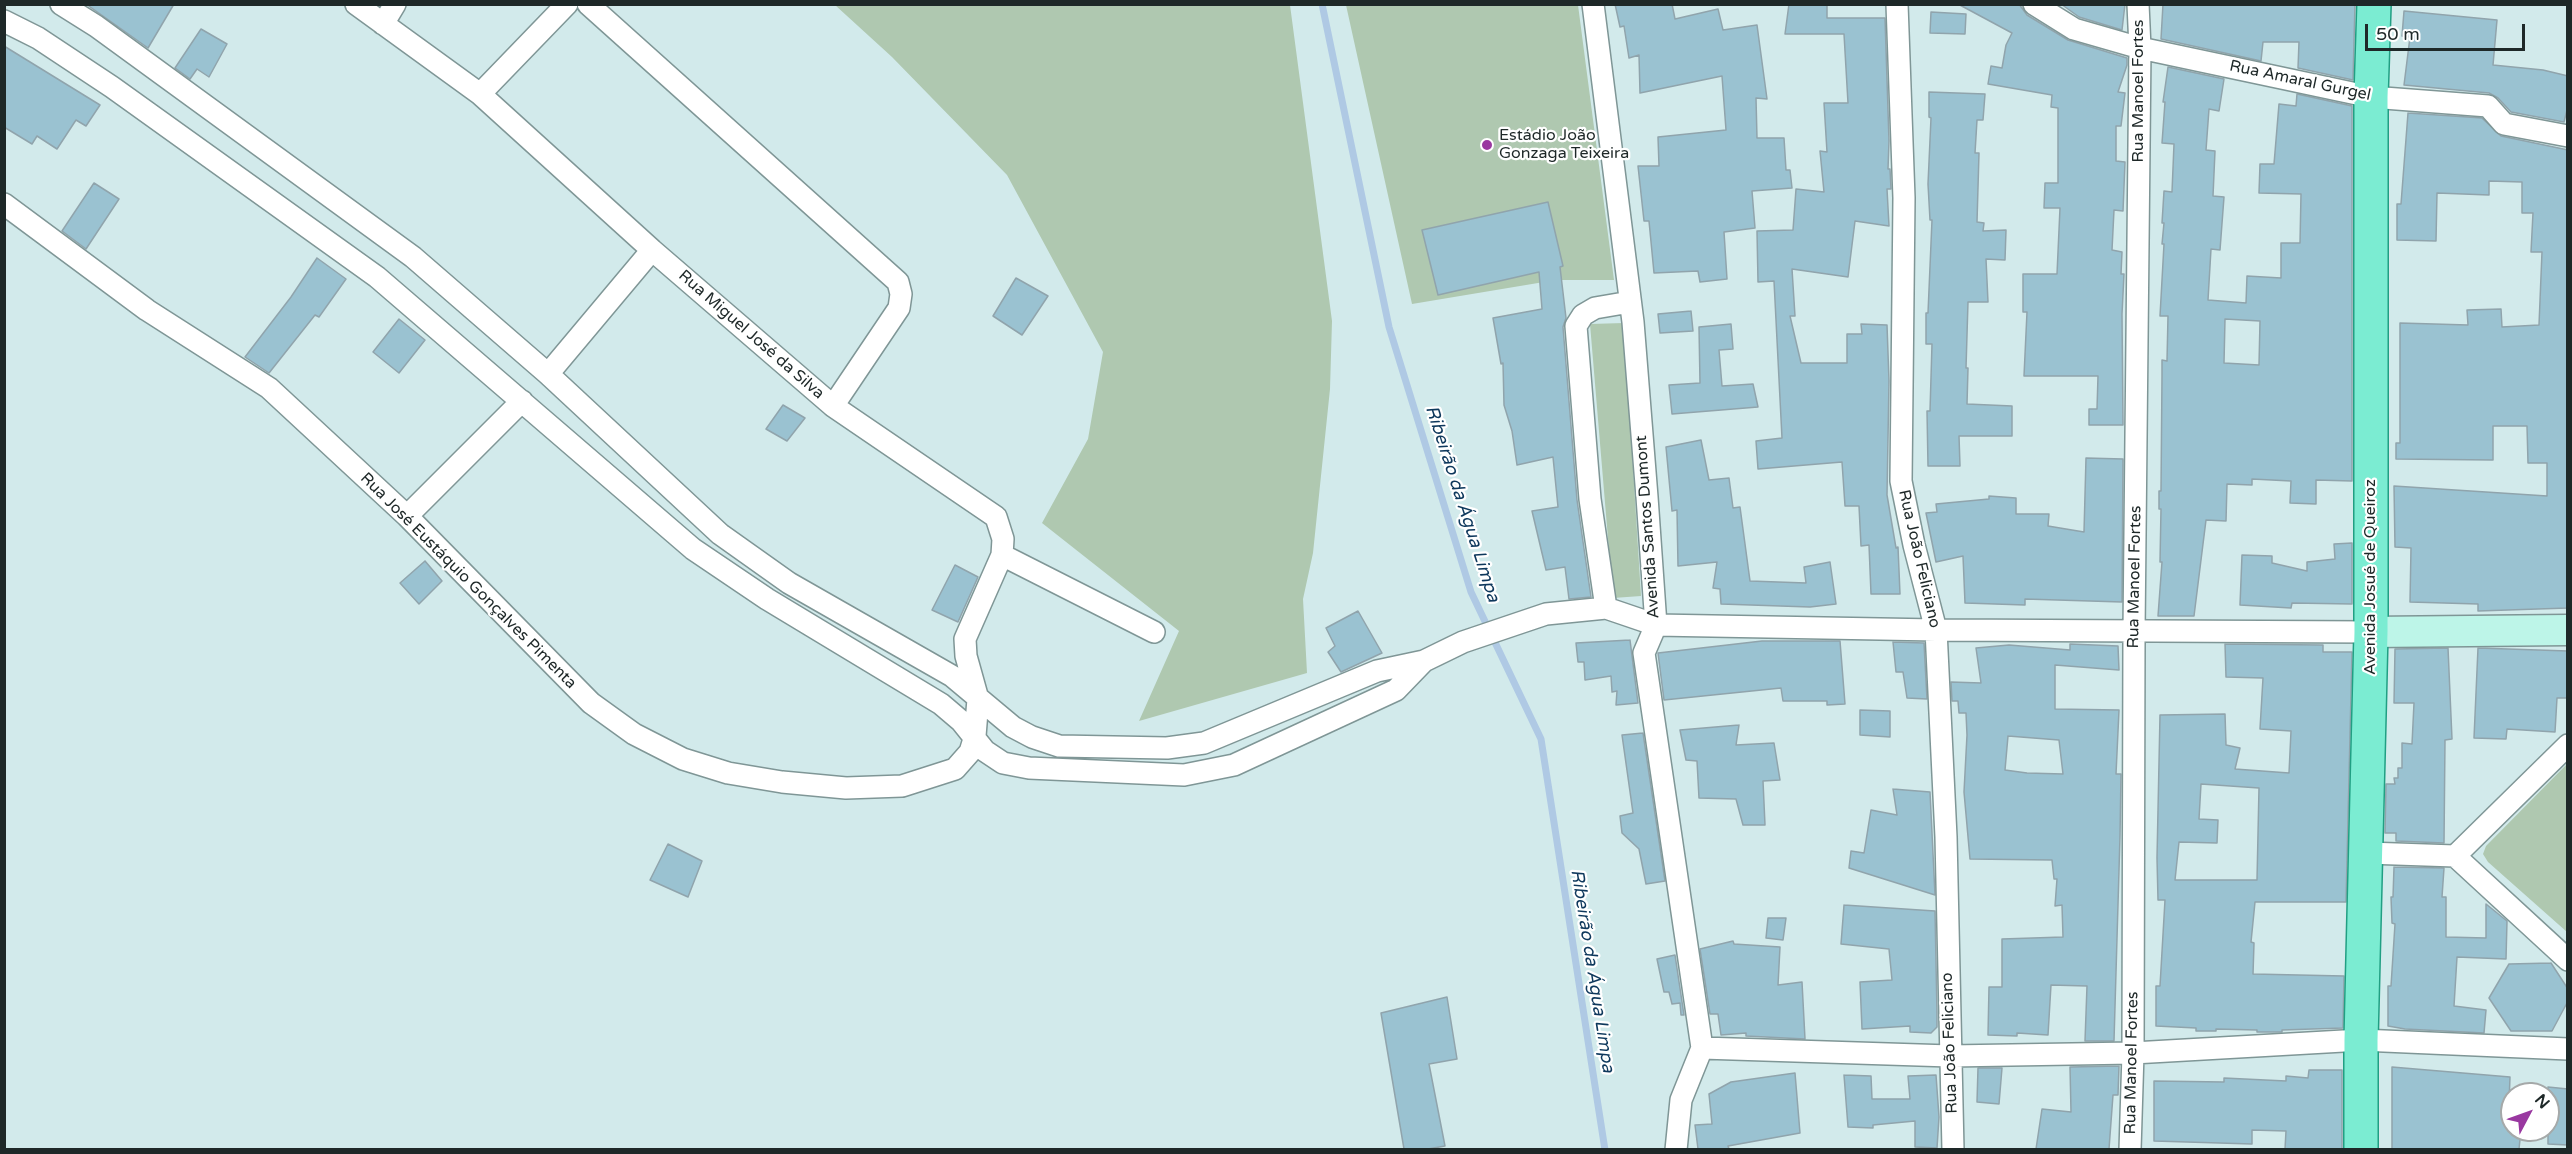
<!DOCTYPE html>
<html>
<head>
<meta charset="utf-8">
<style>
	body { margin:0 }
	#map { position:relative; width:2572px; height:1154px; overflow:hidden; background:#d2eaeb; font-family:"Varela Round",sans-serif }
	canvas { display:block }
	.frame { position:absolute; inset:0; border:6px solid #1e2828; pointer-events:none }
	.north { position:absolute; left:2500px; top:1082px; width:60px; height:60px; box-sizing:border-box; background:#fff; border:2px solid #a5a9a9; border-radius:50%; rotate:49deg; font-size:16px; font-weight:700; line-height:24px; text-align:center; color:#1e2828 }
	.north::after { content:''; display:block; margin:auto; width:21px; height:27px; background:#9938a0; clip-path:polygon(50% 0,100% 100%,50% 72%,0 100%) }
	.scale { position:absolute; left:2365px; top:24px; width:160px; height:27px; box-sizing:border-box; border:3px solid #1e2828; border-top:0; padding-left:8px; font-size:18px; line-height:21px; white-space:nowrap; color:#1e2828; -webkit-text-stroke:4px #fff; paint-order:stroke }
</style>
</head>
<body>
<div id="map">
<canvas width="2572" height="1154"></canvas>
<div class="frame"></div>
<div class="north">N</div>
<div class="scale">50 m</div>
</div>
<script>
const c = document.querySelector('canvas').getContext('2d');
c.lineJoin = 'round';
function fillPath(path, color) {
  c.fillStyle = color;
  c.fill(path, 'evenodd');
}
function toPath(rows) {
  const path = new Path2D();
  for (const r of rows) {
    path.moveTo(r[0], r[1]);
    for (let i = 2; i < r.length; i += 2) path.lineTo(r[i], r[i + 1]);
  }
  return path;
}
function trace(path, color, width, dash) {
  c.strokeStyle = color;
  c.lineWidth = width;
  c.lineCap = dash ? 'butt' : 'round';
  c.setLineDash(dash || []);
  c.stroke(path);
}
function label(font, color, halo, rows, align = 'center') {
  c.font = font + ' "Varela Round",sans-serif';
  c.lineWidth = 4.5;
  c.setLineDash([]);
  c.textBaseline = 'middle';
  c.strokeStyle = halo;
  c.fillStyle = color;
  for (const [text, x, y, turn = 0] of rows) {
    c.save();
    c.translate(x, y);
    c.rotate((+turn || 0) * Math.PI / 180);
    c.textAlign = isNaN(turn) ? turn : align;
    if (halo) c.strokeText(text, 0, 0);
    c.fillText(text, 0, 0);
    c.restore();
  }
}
fillPath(toPath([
	[835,5,1290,5,1332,321,1330,389,1313,553,1303,599,1307,673,1139,721,1179,631,1042,523,1088,439,1103,352,1007,175,892,57],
	[1346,5,1578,5,1614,280,1556,280,1412,304],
	[1624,323,1641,596,1613,598,1590,324],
	[2567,764,2567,932,2488,862,2483,854,2486,846]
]), '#afc8b0');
trace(toPath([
	[1322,4,1389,327,1471,592,1541,739,1605,1150]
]), '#afc9e4', 7);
const building = toPath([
	[86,4,174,4,148,48,86,4],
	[1615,4,1672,4,1675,19,1718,9,1723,30,1757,25,1767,99,1756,98,1757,138,1784,138,1786,170,1790,170,1792,188,1752,191,1755,228,1724,232,1727,279,1700,282,1698,271,1654,273,1649,221,1644,221,1638,166,1659,166,1658,137,1726,130,1722,76,1640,93,1639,55,1629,58,1624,26,1620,27,1615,4],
	[1789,4,1827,4,1827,18,1885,18,1889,141,1888,169,1890,169,1891,189,1887,189,1889,226,1855,221,1848,277,1792,269,1795,316,1790,316,1801,363,1847,363,1847,334,1862,334,1861,324,1887,325,1889,381,1887,495,1896,548,1898,547,1900,594,1871,594,1869,545,1861,546,1859,506,1845,506,1842,462,1758,469,1756,441,1782,438,1774,281,1758,282,1757,231,1793,230,1796,189,1824,192,1820,151,1827,152,1824,103,1848,103,1844,34,1785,34,1789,4],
	[1958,4,2019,4,2027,15,2068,40,2127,58,2127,65,2118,92,2125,93,2121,126,2116,126,2116,161,2125,162,2123,211,2114,210,2112,250,2122,252,2121,274,2124,274,2122,314,2123,425,2089,425,2089,409,2097,409,2098,376,2024,376,2027,312,2023,312,2023,274,2057,274,2060,208,2044,208,2045,183,2058,183,2058,108,2051,107,2052,95,1988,84,1991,66,2002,68,2006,45,2012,33,1958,4],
	[2061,4,2125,4,2122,30,2079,17,2061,4],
	[2163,4,2355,4,2353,80,2298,68,2299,42,2263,42,2261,61,2161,39,2163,4],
	[2404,11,2497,20,2493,65,2543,70,2568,76,2568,106,2564,122,2511,112,2498,98,2489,93,2404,85,2410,37,2402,36,2404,11],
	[1931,12,1966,14,1965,34,1930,33,1931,12],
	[201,29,227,44,209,77,197,69,190,79,175,68,201,29],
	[4,46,100,105,86,126,76,120,57,149,37,136,32,144,4,127,4,46],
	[2168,67,2224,79,2219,111,2209,109,2206,150,2215,151,2213,196,2224,197,2220,250,2211,249,2208,300,2246,303,2247,276,2281,278,2281,243,2300,243,2301,194,2259,193,2260,164,2274,164,2279,104,2296,106,2297,94,2352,106,2352,481,2316,480,2316,504,2290,503,2291,481,2252,479,2252,485,2227,484,2226,521,2206,520,2194,616,2158,616,2162,562,2160,562,2161,509,2159,509,2159,491,2161,491,2162,376,2162,360,2167,361,2168,316,2160,316,2164,244,2162,244,2164,223,2162,223,2164,191,2172,192,2174,144,2162,143,2165,102,2163,102,2168,67],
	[2225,319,2260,321,2259,365,2224,363,2225,319],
	[1929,92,1985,94,1983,120,1977,120,1975,153,1979,153,1977,222,1984,223,1983,231,2006,230,2005,260,1986,259,1988,302,1968,302,1966,368,1968,368,1967,404,2012,406,2012,436,1959,436,1960,466,1928,466,1927,411,1930,411,1932,344,1926,344,1926,313,1928,313,1932,220,1930,220,1928,184,1931,118,1929,117,1929,92],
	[2408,113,2482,118,2501,136,2568,150,2568,608,2478,611,2478,604,2410,602,2411,548,2395,547,2394,486,2547,496,2547,463,2528,463,2527,426,2493,426,2493,460,2396,459,2396,443,2400,443,2400,323,2468,325,2467,310,2501,309,2502,327,2539,325,2542,252,2531,252,2533,213,2522,213,2522,182,2489,181,2489,195,2437,193,2436,241,2397,240,2397,204,2401,204,2408,113],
	[94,183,119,199,86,249,62,231,94,183],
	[1548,202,1563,266,1560,267,1566,318,1563,327,1577,500,1591,597,1569,599,1565,567,1546,570,1532,511,1558,507,1553,457,1517,465,1512,431,1504,405,1503,363,1501,364,1493,318,1542,309,1539,272,1438,295,1422,230,1548,202],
	[317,258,346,279,319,317,315,315,269,373,245,357,291,297,317,258],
	[1016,278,1048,296,1022,335,993,316,1016,278],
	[1691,311,1693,331,1660,333,1658,314,1691,311],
	[399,319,425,340,399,373,373,352,399,319],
	[1731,324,1733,349,1719,350,1722,386,1753,384,1758,407,1672,414,1669,385,1700,383,1699,327,1731,324],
	[783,405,805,418,787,441,766,429,783,405],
	[1701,440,1709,480,1729,478,1733,508,1740,507,1750,581,1806,583,1804,567,1830,562,1836,604,1810,607,1721,604,1720,589,1713,588,1717,562,1678,566,1677,510,1672,511,1666,447,1701,440],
	[2086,458,2123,459,2122,602,2025,599,2025,605,1965,603,1963,556,1936,562,1926,513,1937,512,1936,504,1989,499,1989,496,2016,498,2016,514,2049,514,2048,526,2084,532,2086,458],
	[2352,543,2352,604,2292,603,2291,608,2240,605,2242,555,2272,556,2272,563,2307,571,2307,562,2335,559,2334,544,2352,543],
	[425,561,442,581,419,604,400,583,425,561],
	[955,565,978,577,958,622,932,610,955,565],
	[1358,611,1382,653,1341,672,1328,652,1335,646,1326,628,1358,611],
	[1630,640,1638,703,1616,705,1617,691,1612,692,1611,676,1585,680,1584,662,1578,662,1576,643,1630,640],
	[1762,641,1840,641,1845,704,1827,705,1827,701,1783,701,1781,688,1664,700,1658,653,1762,641],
	[1893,642,1924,643,1927,699,1907,698,1903,672,1896,672,1893,642],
	[2070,644,2118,646,2119,670,2055,665,2055,709,2119,710,2116,774,2121,774,2120,836,2114,1041,2085,1041,2087,986,2051,985,2048,1035,2017,1033,2017,1036,1988,1035,1989,987,2002,987,2002,939,2063,937,2062,905,2055,906,2057,879,2054,879,2052,860,1970,859,1964,792,1967,735,1966,713,1959,713,1958,701,1952,701,1951,682,1981,683,1976,648,2009,645,2070,650,2070,644],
	[2008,736,2059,740,2063,774,2027,773,2005,770,2008,736],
	[2225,644,2323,645,2323,652,2352,652,2346,902,2255,902,2251,942,2254,943,2253,974,2344,976,2343,1028,2282,1030,2282,1032,2257,1032,2257,1030,2216,1029,2216,1031,2196,1031,2196,1028,2156,1026,2156,986,2160,986,2165,900,2158,900,2157,858,2160,715,2225,714,2226,745,2240,748,2235,769,2289,773,2291,731,2260,729,2263,678,2226,677,2225,644],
	[2201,784,2259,788,2257,880,2175,880,2179,842,2217,843,2218,820,2199,819,2201,784],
	[2448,648,2452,739,2445,740,2444,843,2396,841,2396,833,2385,833,2386,784,2395,784,2394,778,2398,778,2398,768,2402,768,2402,743,2412,744,2414,703,2394,703,2395,649,2448,648],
	[2478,648,2568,651,2568,698,2557,698,2555,732,2507,729,2506,739,2474,738,2478,648],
	[1860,710,1890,711,1890,737,1860,735,1860,710],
	[1739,725,1736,745,1774,743,1780,780,1763,781,1765,825,1743,825,1736,799,1699,798,1697,761,1686,760,1680,730,1739,725],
	[1643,733,1665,881,1646,884,1639,849,1622,833,1620,816,1633,813,1622,735,1643,733],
	[1893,789,1930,792,1935,895,1849,868,1851,851,1864,853,1871,810,1897,815,1893,789],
	[668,844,702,861,688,897,650,880,668,844],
	[2394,867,2444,868,2442,897,2446,897,2446,937,2486,938,2486,904,2507,921,2506,959,2457,957,2454,1006,2486,1010,2484,1033,2405,1029,2388,1026,2388,986,2391,986,2395,924,2392,923,2391,897,2393,897,2394,867],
	[1844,905,1935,911,1937,1014,1937,1027,1931,1033,1910,1032,1910,1026,1862,1029,1860,982,1892,980,1889,949,1841,944,1844,905],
	[1768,918,1786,918,1783,940,1766,938,1768,918],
	[1733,941,1734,944,1780,947,1778,985,1802,982,1805,1039,1746,1036,1746,1033,1721,1035,1718,1014,1710,1014,1700,949,1733,941],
	[1675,955,1684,1015,1681,1015,1680,1003,1672,1004,1669,992,1664,992,1657,959,1675,955],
	[2551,963,2568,989,2568,1001,2552,1031,2511,1031,2489,998,2509,964,2551,963],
	[1447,997,1457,1059,1429,1064,1445,1146,1428,1149,1404,1149,1381,1013,1447,997],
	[2119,1066,2118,1095,2113,1095,2109,1149,2036,1149,2042,1109,2071,1112,2070,1067,2119,1066],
	[2392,1067,2510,1077,2508,1130,2521,1130,2519,1149,2392,1149,2392,1067],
	[1978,1068,2002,1068,1999,1104,1977,1102,1978,1068],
	[2309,1070,2342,1070,2342,1149,2285,1149,2286,1131,2252,1130,2252,1144,2154,1141,2154,1081,2224,1082,2224,1078,2286,1081,2286,1076,2308,1078,2309,1070],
	[1795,1073,1800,1133,1728,1146,1729,1149,1698,1149,1695,1125,1712,1124,1709,1094,1731,1082,1795,1073],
	[1844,1075,1871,1076,1872,1099,1910,1099,1908,1076,1936,1075,1939,1117,1937,1148,1915,1147,1915,1121,1873,1125,1873,1128,1848,1127,1844,1075],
	[2548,1087,2568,1089,2568,1145,2548,1144,2548,1087]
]);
fillPath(building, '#9ac2d1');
trace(building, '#90a4ac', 1.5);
const street = toPath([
	[61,4,96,26,413,257,548,374,720,534,789,583,952,676,1013,727,1032,737,1059,746,1167,748,1204,743,1377,671,1424,661,1463,642,1546,614,1606,608,1656,625,1936,630,2371,632],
	[356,4,480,94,652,250,833,406,996,517,1003,539,1002,555,1154,632],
	[588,4,898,282,901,294,899,308,833,406],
	[1593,4,1633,322,1647,497,1656,625,1644,653,1702,1048,1681,1100,1676,1150],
	[1897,4,1904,198,1901,481,1914,545,1936,630,1946,837,1953,1150],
	[2034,4,2074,29,2140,48,2371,97,2488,106,2504,124,2568,136],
	[4,21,38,38,112,87,377,277,693,549,767,599,941,704,961,721,985,751,1003,763,1029,768,1184,775,1234,765,1396,690,1424,661],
	[383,24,395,4],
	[480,94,567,4],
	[4,204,147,310,269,388,407,516,591,703,634,734,683,759,728,773,782,782,846,788,902,786,955,769,970,752,975,736,978,699,966,656,965,639,1002,555],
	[548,374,652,250],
	[407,516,522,401],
	[1606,608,1590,499,1576,326,1583,315,1595,308,1630,302],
	[2367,853,2455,856],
	[2455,856,2568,745],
	[2455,856,2568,960],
	[1702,1048,1950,1056,2133,1053,2361,1040,2568,1049],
	[2130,1150,2133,1053,2134,632,2140,48,2138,4]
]);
const secondary = toPath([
	[2371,632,2568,630]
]);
const primary = toPath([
	[2361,1150,2361,1040,2371,632,2371,97,2374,4]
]);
trace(street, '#7f9696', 24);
trace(secondary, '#7f9696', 33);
trace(primary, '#219f83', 36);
trace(street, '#fff', 21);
trace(secondary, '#bdf5e8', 30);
trace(primary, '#7becd2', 33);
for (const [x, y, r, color] of [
	[1487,145,6,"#9938a0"]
]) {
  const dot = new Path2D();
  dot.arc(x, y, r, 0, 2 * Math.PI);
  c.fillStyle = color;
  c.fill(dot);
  trace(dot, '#fff', 2);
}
label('16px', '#1e2828', '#fff', [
	["Rua Amaral Gurgel",2300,81,12],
	["Rua Manoel Fortes",2139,91,-90],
	["Rua Miguel José da Silva",751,335,41],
	["Avenida Santos Dumont",1648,527,-94],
	["Rua João Feliciano",1919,559,77],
	["Rua Manoel Fortes",2135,577,-89],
	["Avenida Josué de Queiroz",2371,577,-90],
	["Rua José Eustáquio Gonçalves Pimenta",468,581,45],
	["Rua João Feliciano",1950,1043,-92],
	["Rua Manoel Fortes",2132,1063,-89]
]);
label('16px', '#1e2828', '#fff', [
	["Estádio João",1499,136],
	["Gonzaga Teixeira",1499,154]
], 'left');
label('italic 18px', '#0e385c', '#fff', [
	["Ribeirão da Água Limpa",1462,504,72],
	["Ribeirão da Água Limpa",1592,971,81]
]);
</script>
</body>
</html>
